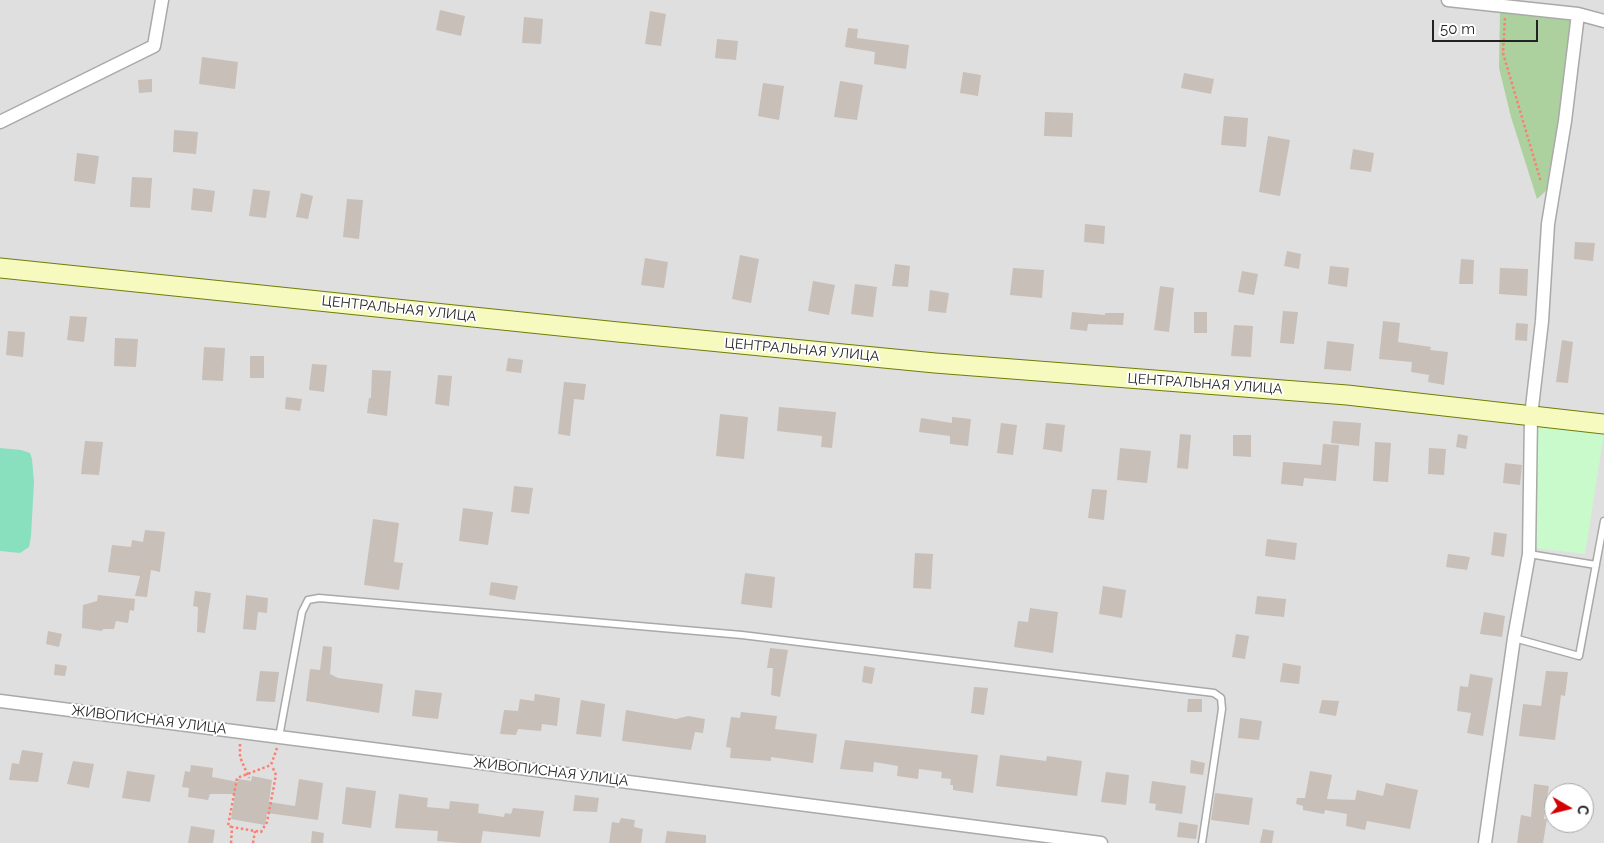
<!DOCTYPE html>
<html>
<head>
<meta charset="utf-8">
<style>
	body { margin:0 }
	#map { position:relative; width:1604px; height:843px; overflow:hidden; background:#f2efe9; font-family:Raleway,sans-serif }
	canvas { display:block }
	.north { position:absolute; left:1544px; top:783px; width:50px; height:50px; box-sizing:border-box; background:#fff; border:1px solid #a7a7a7; border-radius:50%; rotate:98deg; font-size:14px; font-weight:700; line-height:20px; text-align:center; color:#222 }
	.north::after { content:''; display:block; margin:auto; width:18px; height:22px; background:#d40000; clip-path:polygon(50% 0,100% 100%,50% 72%,0 100%) }
	.scale { position:absolute; left:1432px; top:20px; width:106px; height:22px; box-sizing:border-box; border:2px solid #222; border-top:0; padding-left:6px; font-size:15px; line-height:18px; white-space:nowrap; color:#222; -webkit-text-stroke:4px #fff; paint-order:stroke }
</style>
</head>
<body>
<div id="map">
<canvas width="1604" height="843"></canvas>
<div class="north">С</div>
<div class="scale">50 m</div>
</div>
<script>
const c = document.querySelector('canvas').getContext('2d');
c.lineJoin = 'round';
function fillPath(path, color) {
  c.fillStyle = color;
  c.fill(path, 'evenodd');
}
function toPath(rows) {
  const path = new Path2D();
  for (const r of rows) {
    path.moveTo(r[0], r[1]);
    for (let i = 2; i < r.length; i += 2) path.lineTo(r[i], r[i + 1]);
  }
  return path;
}
function trace(path, color, width, dash) {
  c.strokeStyle = color;
  c.lineWidth = width;
  c.lineCap = dash ? 'butt' : 'round';
  c.setLineDash(dash || []);
  c.stroke(path);
}
function label(font, color, halo, rows, align = 'center') {
  c.font = font + ' Raleway,sans-serif';
  c.lineWidth = 4;
  c.setLineDash([]);
  c.textBaseline = 'middle';
  c.strokeStyle = halo;
  c.fillStyle = color;
  for (const [text, x, y, turn = 0] of rows) {
    c.save();
    c.translate(x, y);
    c.rotate((+turn || 0) * Math.PI / 180);
    c.textAlign = isNaN(turn) ? turn : align;
    if (halo) c.strokeText(text, 0, 0);
    c.fillText(text, 0, 0);
    c.restore();
  }
}
fillPath(toPath([
	[0,0,1604,0,1604,843,0,843],
	[1554,793,1584,793,1584,823,1554,823]
]), '#e0dfdf');
fillPath(toPath([
	[1500,9,1573,18,1552,185,1537,199,1511,117,1499,68]
]), '#add19e');
fillPath(toPath([
	[1538,426,1604,433,1585,554,1535,548]
]), '#c8facc');
fillPath(toPath([
	[0,448,21,450,30,453,32,459,34,482,31,536,29,547,20,553,0,551]
]), '#88e0be');
fillPath(toPath([
	[440,10,465,16,461,36,436,30],
	[650,11,666,14,661,46,645,44],
	[524,17,543,19,541,44,522,43],
	[848,28,858,29,857,38,909,45,906,69,874,64,875,52,845,47],
	[717,39,738,41,736,60,715,58],
	[202,57,238,62,235,89,199,84],
	[963,72,981,75,978,96,960,93],
	[1184,73,1214,79,1211,94,1181,88],
	[152,79,152,92,139,93,138,80],
	[840,81,863,85,857,120,834,117],
	[763,83,784,86,779,120,758,116],
	[1045,112,1073,113,1072,137,1044,136],
	[1224,116,1248,118,1246,147,1221,145],
	[174,130,198,132,196,154,173,152],
	[1268,136,1290,140,1280,196,1259,192],
	[1353,149,1374,153,1371,172,1350,169],
	[77,153,99,156,95,184,74,181],
	[132,177,152,178,150,208,130,207],
	[193,188,215,191,212,212,191,210],
	[253,189,270,191,266,218,249,216],
	[301,193,313,196,308,219,296,217],
	[347,199,363,200,359,239,343,237],
	[1085,224,1105,226,1104,244,1084,242],
	[1575,242,1595,243,1593,261,1574,259],
	[1287,251,1301,254,1299,269,1284,266],
	[740,255,759,259,751,303,732,299],
	[645,258,668,262,664,288,641,285],
	[1461,259,1474,260,1473,284,1459,284],
	[895,264,910,266,908,287,892,286],
	[1330,266,1349,268,1347,287,1328,284],
	[1013,268,1044,270,1042,298,1010,295],
	[1500,268,1528,269,1527,296,1499,294],
	[1242,271,1258,274,1254,295,1238,292],
	[813,281,835,285,829,315,808,311],
	[855,284,877,287,873,317,851,314],
	[1160,286,1174,288,1169,332,1154,330],
	[930,290,949,293,946,313,928,311],
	[1283,311,1298,312,1294,344,1280,343],
	[1072,312,1105,315,1105,313,1124,313,1123,325,1088,324,1087,331,1070,329],
	[1194,312,1207,312,1207,333,1194,333],
	[70,316,87,317,84,342,67,340],
	[1383,321,1400,323,1398,342,1431,347,1430,350,1448,352,1444,385,1428,382,1429,375,1411,372,1412,362,1379,359],
	[1516,323,1528,324,1527,341,1515,340],
	[1234,325,1253,326,1251,357,1231,356],
	[8,331,25,332,23,357,6,355],
	[115,338,138,339,136,367,114,366],
	[1562,340,1573,342,1568,383,1556,382],
	[1327,341,1354,344,1351,371,1324,369],
	[204,347,225,348,223,381,202,380],
	[250,356,264,356,264,378,250,378],
	[508,358,523,360,521,373,506,371],
	[312,364,327,365,324,392,309,390],
	[372,370,391,371,387,416,367,413,369,398,371,398],
	[438,375,452,376,449,406,435,404],
	[564,382,586,384,584,400,574,399,570,436,558,434],
	[286,397,302,399,300,411,285,409],
	[779,407,836,412,832,448,821,447,822,436,777,431],
	[720,414,748,417,744,459,716,456],
	[952,417,971,419,968,446,950,444,950,436,919,432,921,418,952,423],
	[1333,421,1361,423,1359,446,1331,443],
	[1001,423,1017,425,1013,455,997,453],
	[1046,423,1065,425,1062,452,1043,449],
	[1180,434,1191,435,1188,469,1177,468],
	[1458,434,1468,436,1466,449,1456,447],
	[1233,435,1251,435,1251,457,1233,456],
	[85,441,103,442,99,475,81,474],
	[1375,442,1391,443,1388,482,1373,481],
	[1323,444,1339,445,1336,481,1304,478,1303,486,1281,484,1283,462,1321,465],
	[1120,448,1151,451,1147,483,1117,480],
	[1429,448,1446,449,1444,475,1428,474],
	[1505,463,1522,465,1520,485,1503,483],
	[514,486,533,488,529,514,511,512],
	[1092,489,1107,490,1104,520,1088,518],
	[463,508,493,512,488,545,459,541],
	[373,519,399,523,394,562,403,563,399,590,364,585],
	[145,530,165,532,160,572,151,570,147,597,135,596,140,576,108,572,112,545,131,547,132,540,143,542],
	[1494,532,1507,534,1504,557,1491,555],
	[1267,539,1297,543,1295,560,1265,556],
	[915,553,933,554,931,589,913,588],
	[1448,554,1470,557,1467,570,1446,567],
	[745,573,775,577,772,608,741,604],
	[491,582,518,586,515,600,489,595],
	[1103,586,1126,590,1122,618,1099,614],
	[195,591,211,593,205,633,197,632,198,607,193,606],
	[98,595,135,599,134,611,130,610,128,623,116,621,114,629,103,629,102,631,82,628,83,605,97,601],
	[246,595,268,598,267,613,258,612,256,630,243,629],
	[1257,596,1286,599,1284,617,1255,614],
	[1030,608,1058,612,1053,653,1014,647,1018,621,1028,622],
	[1484,612,1505,616,1502,637,1480,634],
	[48,631,62,634,59,647,46,644],
	[1236,634,1249,636,1245,659,1232,657],
	[323,646,332,647,330,674,338,678,383,684,379,713,306,701,310,669,320,670],
	[770,648,788,650,780,697,771,695,773,668,767,668],
	[1283,663,1301,666,1299,684,1280,682],
	[55,664,67,666,65,676,54,675],
	[864,666,875,668,872,684,862,682],
	[260,671,279,672,275,702,256,701],
	[1546,671,1568,672,1565,696,1561,695,1555,740,1519,736,1523,704,1541,706],
	[1470,674,1493,678,1483,736,1467,733,1471,713,1457,711,1460,686,1468,687],
	[974,687,988,688,984,715,971,713],
	[415,690,442,693,438,719,412,716],
	[535,694,560,698,557,726,542,724,541,731,518,729,516,735,500,734,504,710,518,711,520,699,534,701],
	[1188,699,1202,699,1202,712,1187,712],
	[581,700,605,704,601,737,576,734],
	[1322,700,1339,701,1336,716,1319,713],
	[626,710,676,719,688,716,705,719,703,733,695,732,691,750,622,741],
	[741,712,777,716,775,729,817,734,813,763,771,757,771,761,730,758,731,748,726,747,731,717,740,718],
	[1240,718,1262,721,1259,740,1238,738],
	[845,740,978,755,973,793,953,790,953,785,950,785,951,779,941,778,942,772,919,769,918,779,897,776,898,766,874,762,873,772,840,769],
	[22,750,43,753,38,782,9,780,12,763,19,764],
	[1000,755,1046,761,1047,756,1082,761,1077,796,996,786],
	[1191,760,1205,763,1203,775,1190,773],
	[73,761,94,764,89,788,67,784],
	[191,765,213,768,212,777,238,782,238,779,251,781,252,776,272,780,269,802,295,806,299,779,323,783,318,820,267,813,265,825,231,819,235,794,210,794,208,800,188,797,189,788,182,787,185,771,190,772],
	[127,771,155,775,150,802,122,798],
	[1310,771,1332,775,1327,799,1355,800,1357,790,1383,796,1386,783,1418,790,1410,829,1367,821,1365,830,1346,826,1347,814,1325,810,1324,814,1303,810,1303,806,1296,804,1297,798,1305,798],
	[1106,772,1129,775,1126,805,1101,802],
	[1152,781,1186,786,1182,814,1155,810,1156,804,1149,803],
	[1534,784,1549,786,1544,819,1547,819,1543,843,1517,843,1521,815,1531,817],
	[346,787,376,791,371,828,342,824],
	[1215,793,1253,798,1249,825,1211,820],
	[399,794,428,798,427,807,449,809,450,801,479,804,478,813,504,817,505,813,511,814,513,808,544,811,540,837,483,831,481,843,460,843,437,841,438,831,395,828],
	[575,795,599,798,597,812,573,811],
	[621,818,635,820,634,827,643,829,641,843,609,843,612,822,619,823],
	[1179,822,1198,825,1196,839,1177,837],
	[191,826,215,830,213,843,188,843],
	[1263,829,1274,831,1272,843,1260,843],
	[312,831,324,833,323,843,311,843],
	[667,831,706,835,706,843,665,843]
]), '#c7bfb8');
const lane = toPath([
	[1529,554,1596,565],
	[1514,638,1579,656,1604,521],
	[279,737,302,612,308,600,319,598,742,635,1214,693,1221,698,1222,709,1202,843]
]);
const street = toPath([
	[1448,0,1578,14,1604,21],
	[0,122,154,46,162,0],
	[0,701,1101,843],
	[1485,843,1514,638,1529,554,1531,416,1542,321,1548,224,1565,121,1578,14]
]);
const secondary = toPath([
	[0,268,618,332,935,363,1347,395,1604,424]
]);
trace(lane, '#a9a9a9', 9);
trace(street, '#a9a9a9', 15);
trace(secondary, '#707d05', 21);
trace(toPath([
	[1505,18,1503,53,1541,182],
	[240,744,240,757,249,778],
	[232,827,228,826,237,778,271,765,277,748],
	[231,843,232,827,261,832,267,822,276,775,272,766],
	[253,843,255,831]
]), '#fa8072', 2.5, [2.5, 2.5]);
trace(lane, '#fff', 6);
trace(street, '#fff', 12);
trace(secondary, '#f7fabf', 19);
label('14px', '#222', '#fff', [
	["ЦЕНТРАЛЬНАЯ УЛИЦА",399,309,6],
	["ЦЕНТРАЛЬНАЯ УЛИЦА",802,350,5],
	["ЦЕНТРАЛЬНАЯ УЛИЦА",1205,384,4],
	["ЖИВОПИСНАЯ УЛИЦА",149,720,7],
	["ЖИВОПИСНАЯ УЛИЦА",551,772,7]
]);
</script>
</body>
</html>
